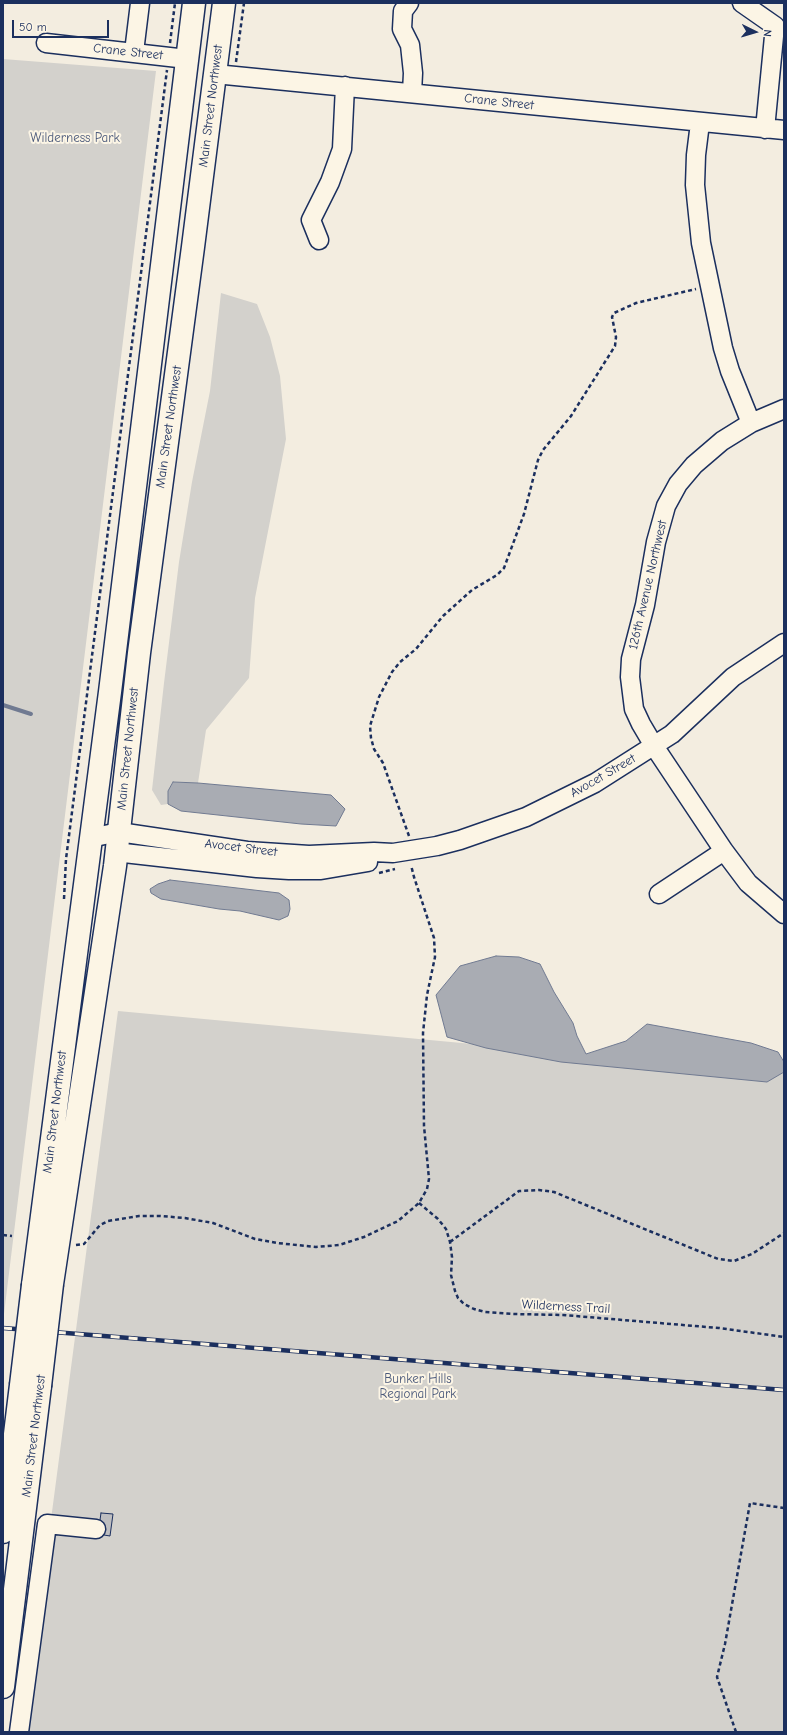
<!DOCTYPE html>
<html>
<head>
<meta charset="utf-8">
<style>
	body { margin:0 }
	#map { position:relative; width:787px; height:1735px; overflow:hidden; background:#f3ede0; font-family:"Comic Neue",sans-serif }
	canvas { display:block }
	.frame { position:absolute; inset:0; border:4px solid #1b2f5e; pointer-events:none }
	.north { position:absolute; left:735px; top:12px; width:40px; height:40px; -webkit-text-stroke:3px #fcf5e5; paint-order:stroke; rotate:95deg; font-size:11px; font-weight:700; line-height:16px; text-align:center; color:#1b2f5e }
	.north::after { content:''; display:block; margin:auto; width:14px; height:18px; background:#1b2f5e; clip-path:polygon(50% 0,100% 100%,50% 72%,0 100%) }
	.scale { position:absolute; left:12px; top:20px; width:97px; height:18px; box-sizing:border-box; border:2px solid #1b2f5e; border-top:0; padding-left:5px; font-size:12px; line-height:14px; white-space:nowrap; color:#1b2f5e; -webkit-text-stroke:3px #fcf5e5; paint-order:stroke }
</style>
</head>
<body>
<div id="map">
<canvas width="787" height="1735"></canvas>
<div class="frame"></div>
<div class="north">N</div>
<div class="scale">50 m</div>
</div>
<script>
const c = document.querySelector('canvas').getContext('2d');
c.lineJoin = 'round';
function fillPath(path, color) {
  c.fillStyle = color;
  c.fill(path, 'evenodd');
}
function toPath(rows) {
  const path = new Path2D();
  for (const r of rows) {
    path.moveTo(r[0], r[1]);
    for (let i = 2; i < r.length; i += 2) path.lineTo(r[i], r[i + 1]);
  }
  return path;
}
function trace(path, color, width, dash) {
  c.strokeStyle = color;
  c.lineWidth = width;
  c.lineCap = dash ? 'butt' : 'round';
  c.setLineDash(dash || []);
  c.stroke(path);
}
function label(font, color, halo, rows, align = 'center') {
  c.font = font + ' "Comic Neue",sans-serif';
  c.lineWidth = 4;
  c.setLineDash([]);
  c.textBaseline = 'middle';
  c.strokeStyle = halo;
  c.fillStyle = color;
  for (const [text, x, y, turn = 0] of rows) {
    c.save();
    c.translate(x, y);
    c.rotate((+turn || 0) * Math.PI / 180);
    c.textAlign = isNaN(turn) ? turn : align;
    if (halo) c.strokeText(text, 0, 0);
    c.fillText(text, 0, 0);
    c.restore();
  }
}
fillPath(toPath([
	[3,59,156,71,4,1314,3,1314],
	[221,293,257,304,270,337,280,376,286,439,255,598,249,678,206,730,198,783,173,782,168,791,168,804,161,805,152,790,164,683,179,562,192,482,210,391],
	[118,1011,784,1073,784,1732,23,1732]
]), '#d3d1cc');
const water = toPath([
	[173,782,198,783,331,795,345,809,336,826,301,824,181,811,168,804,168,791,173,782],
	[170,880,279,893,289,900,290,909,288,916,279,920,240,911,219,909,161,899,151,893,150,889,158,884,170,880],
	[496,956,519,957,540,964,554,992,573,1023,577,1036,586,1054,626,1041,647,1024,751,1043,778,1052,784,1062,784,1072,767,1082,561,1062,486,1048,447,1037,436,995,460,966,496,956]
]);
fillPath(water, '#a9acb3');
trace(water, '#707a91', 1);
trace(toPath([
	[3,705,31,714]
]), '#707a91', 4);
const building = toPath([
	[101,1513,113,1514,110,1536,98,1534,101,1513]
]);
fillPath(building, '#bebec0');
trace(building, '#1b2f5e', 1);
const minor = toPath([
	[409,3,403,11,402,29,410,45,413,73,412,93],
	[742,3,775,26,765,129],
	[46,43,187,59],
	[134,52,140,3],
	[215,74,784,130],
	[700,123,696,155,695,185,701,243,723,348,730,371,751,423],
	[319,240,311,220,330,182,342,149,345,86],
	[784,409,751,423,722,441,694,465,678,484,666,506,656,542,645,605,631,659,630,677,634,709,641,724,654,746,724,851,748,883,784,914],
	[90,838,119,832,247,851,309,855,374,852,393,853,437,846,460,840,526,817,595,783,672,734,733,677,784,643],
	[115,852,257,868,289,870,321,870,368,862],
	[659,894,724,851],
	[19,1732,47,1524,96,1529]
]);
const major = toPath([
	[52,1284,115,866,139,653,193,247,224,3],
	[33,1285,110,692,194,3],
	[3,1532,21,1385],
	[3,1687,40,1386]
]);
trace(minor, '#1b2f5e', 21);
trace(major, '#1b2f5e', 25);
trace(toPath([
	[170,43,175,3],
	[236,62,244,3],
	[409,836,383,763,374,749,371,738,370,726,379,697,392,672,400,662,416,649,443,616,472,590,497,575,504,568,524,514,538,460,543,450,571,416,615,346,616,337,612,317,614,313,636,303,696,289],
	[379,873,395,869],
	[64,899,66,859,167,70],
	[419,1203,438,1219,446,1229,450,1242,452,1257,451,1275,455,1291,458,1298,464,1304,474,1309,485,1312,513,1314,563,1315,719,1328,784,1337],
	[3,1235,12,1236],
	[450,1242,519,1191,539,1190,554,1192,718,1259,734,1261,752,1254,784,1233],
	[76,1245,84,1244,100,1225,108,1221,139,1216,160,1216,185,1218,213,1223,255,1239,277,1243,316,1247,339,1245,364,1237,398,1221,419,1203,427,1189,429,1179,424,1126,423,1033,427,995,435,957,434,938,414,877,411,865],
	[736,1732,717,1677,725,1644,750,1503,784,1508]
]), '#1b2f5e', 2.5, [4, 3]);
trace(minor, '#fcf5e5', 18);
trace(major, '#fcf5e5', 22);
const rail = toPath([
	[3,1328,784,1390]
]);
trace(rail, '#1b2f5e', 4.5);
trace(rail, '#fcf5e5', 3, [9]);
const majorBridge = toPath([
	[21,1385,33,1285],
	[40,1386,52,1284]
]);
trace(majorBridge, '#1b2f5e', 25, []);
trace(majorBridge, '#fcf5e5', 22);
label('13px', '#1b2f5e', '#fcf5e5', [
	["Crane Street",128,52,6],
	["Crane Street",499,102,6],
	["Main Street Northwest",211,106,-83],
	["Main Street Northwest",169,427,-82],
	["126th Avenue Northwest",648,585,-77],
	["Main Street Northwest",128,749,-84],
	["Avocet Street",603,776,-30],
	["Avocet Street",241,848,7],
	["Main Street Northwest",55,1112,-83],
	["Wilderness Trail",566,1307,3],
	["Main Street Northwest",34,1436,-83]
]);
label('13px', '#49587a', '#fcf5e5', [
	["Wilderness Park",75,138],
	["Bunker Hills",418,1379],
	["Regional Park",418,1394]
]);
</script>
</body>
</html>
